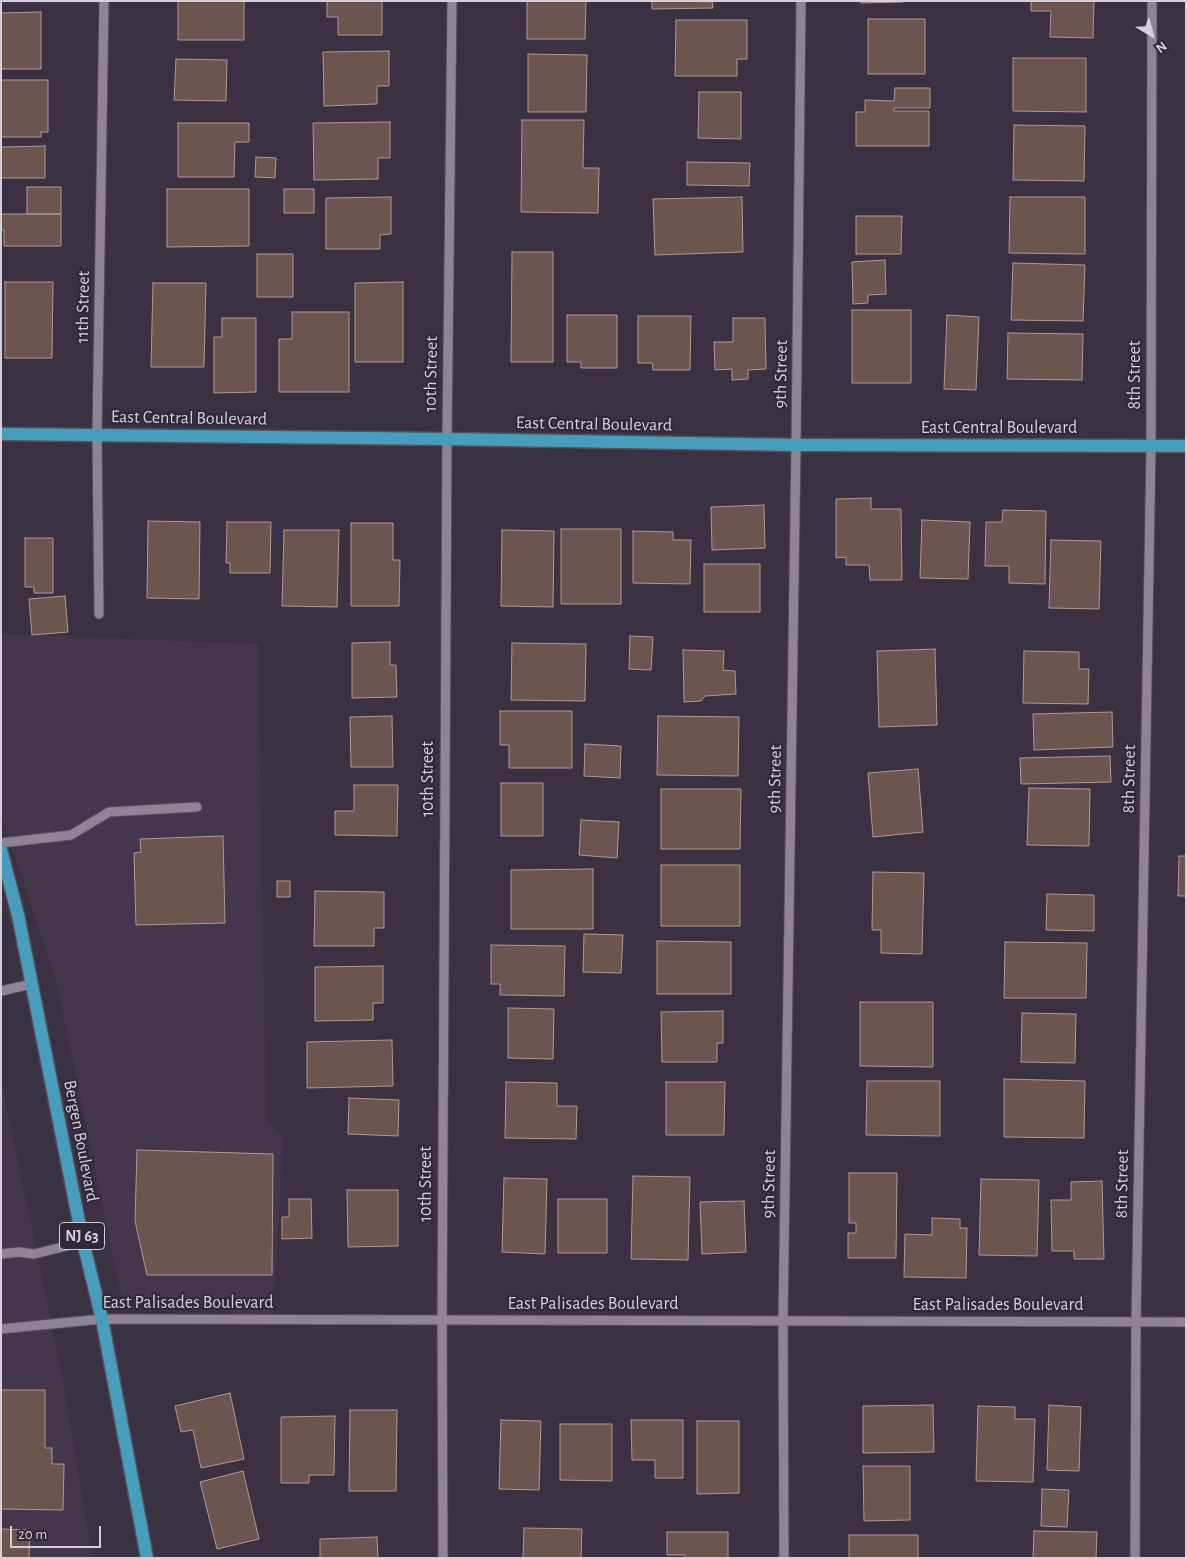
<!DOCTYPE html>
<html>
<head>
<meta charset="utf-8">
<style>
	body { margin:0 }
	#map { position:relative; width:1187px; height:1559px; overflow:hidden; background:#3a3142; font-family:"Alegreya Sans",sans-serif }
	canvas { display:block }
	.frame { position:absolute; inset:0; border:2px solid #d5cfda; pointer-events:none }
	.north { position:absolute; left:1127px; top:10px; width:50px; height:50px; -webkit-text-stroke:4px #302738; paint-order:stroke; rotate:143deg; font-size:14px; font-weight:700; line-height:20px; text-align:center; color:#d5cfda }
	.north::after { content:''; display:block; margin:auto; width:18px; height:22px; background:#d5cfda; clip-path:polygon(50% 0,100% 100%,50% 72%,0 100%) }
	.scale { position:absolute; left:10px; top:1526px; width:91px; height:22px; box-sizing:border-box; border:2px solid #d5cfda; border-top:0; padding-left:6px; font-size:15px; line-height:18px; white-space:nowrap; color:#d5cfda; -webkit-text-stroke:4px #302738; paint-order:stroke }
</style>
</head>
<body>
<div id="map">
<canvas width="1187" height="1559"></canvas>
<div class="frame"></div>
<div class="north">N</div>
<div class="scale">20 m</div>
</div>
<script>
const c = document.querySelector('canvas').getContext('2d');
c.lineJoin = 'round';
function fillPath(path, color) {
  c.fillStyle = color;
  c.fill(path, 'evenodd');
}
function toPath(rows) {
  const path = new Path2D();
  for (const r of rows) {
    path.moveTo(r[0], r[1]);
    for (let i = 2; i < r.length; i += 2) path.lineTo(r[i], r[i + 1]);
  }
  return path;
}
function trace(path, color, width, dash) {
  c.strokeStyle = color;
  c.lineWidth = width;
  c.lineCap = dash ? 'butt' : 'round';
  c.setLineDash(dash || []);
  c.stroke(path);
}
function label(font, color, halo, rows, align = 'center') {
  c.font = font + ' "Alegreya Sans",sans-serif';
  c.lineWidth = 4;
  c.setLineDash([]);
  c.textBaseline = 'middle';
  c.strokeStyle = halo;
  c.fillStyle = color;
  for (const [text, x, y, turn = 0] of rows) {
    c.save();
    c.translate(x, y);
    c.rotate((+turn || 0) * Math.PI / 180);
    c.textAlign = isNaN(turn) ? turn : align;
    if (halo) c.strokeText(text, 0, 0);
    c.fillText(text, 0, 0);
    c.restore();
  }
}
fillPath(toPath([
	[1,1,104,1,104,3,1,5],
	[1,634,258,644,266,1121,283,1137,273,1319,121,1295,56,979,1,815],
	[1,1079,62,1375,93,1558,1,1558]
]), '#43374e');
const building = toPath([
	[178,1,244,1,244,40,178,40,178,1],
	[327,1,382,1,382,35,338,35,338,17,327,17,327,1],
	[527,1,586,1,585,39,527,39,527,1],
	[652,1,712,1,713,8,652,9,652,1],
	[860,1,903,1,903,2,861,3,860,1],
	[1031,1,1094,1,1093,38,1050,37,1051,11,1031,11,1031,1],
	[41,12,41,69,1,69,1,13,41,12],
	[868,19,925,19,925,74,868,74,868,19],
	[676,20,747,20,747,59,737,59,737,76,675,76,676,20],
	[389,51,389,86,377,86,377,104,324,106,323,52,389,51],
	[528,54,587,55,586,112,528,112,528,54],
	[1013,58,1086,58,1086,112,1013,111,1013,58],
	[176,59,227,60,226,101,174,100,176,59],
	[1,80,48,80,48,132,41,132,41,137,1,137,1,80],
	[895,88,930,88,930,108,894,108,894,111,929,111,929,146,856,146,856,112,865,112,865,100,894,101,895,88],
	[699,92,741,92,741,139,698,138,699,92],
	[522,120,584,120,583,168,599,168,598,213,521,212,522,120],
	[390,122,390,158,378,158,378,179,314,180,313,123,390,122],
	[178,123,249,123,249,142,235,142,234,177,178,177,178,123],
	[1014,125,1085,126,1084,181,1013,180,1014,125],
	[45,146,45,178,1,178,1,147,45,146],
	[256,157,276,158,275,178,255,177,256,157],
	[687,162,750,163,749,186,687,185,687,162],
	[27,187,61,187,61,214,27,214,27,187],
	[167,189,249,189,249,246,167,247,167,189],
	[284,189,314,189,314,213,284,213,284,189],
	[391,197,391,234,380,235,380,249,326,249,326,198,391,197],
	[742,197,743,252,655,255,653,199,742,197],
	[1010,197,1085,197,1085,254,1009,253,1010,197],
	[1,214,61,214,61,246,4,246,4,230,1,230,1,214],
	[856,216,902,216,901,254,856,254,856,216],
	[512,252,553,252,553,362,511,362,512,252],
	[257,254,293,254,293,297,257,297,257,254],
	[885,260,886,294,868,295,868,303,853,304,852,262,885,260],
	[1013,263,1085,265,1083,321,1011,320,1013,263],
	[5,282,53,282,52,358,5,358,5,282],
	[403,282,403,362,355,362,355,283,403,282],
	[153,283,206,283,204,367,151,367,153,283],
	[852,310,911,310,911,383,852,383,852,310],
	[292,312,349,312,349,392,279,392,279,339,292,339,292,312],
	[567,315,617,315,617,368,581,368,581,362,567,362,567,315],
	[947,315,979,317,976,390,944,389,947,315],
	[638,316,691,316,690,370,653,370,652,363,638,363,638,316],
	[222,318,256,318,256,392,214,393,214,337,222,337,222,318],
	[733,318,765,318,766,369,748,370,748,379,732,380,732,369,715,370,714,342,733,342,733,318],
	[1008,333,1083,334,1082,380,1007,379,1008,333],
	[871,498,871,509,901,509,902,580,870,580,869,565,846,565,846,557,836,558,836,499,871,498],
	[764,505,765,548,712,550,711,507,764,505],
	[1003,510,1046,511,1045,584,1009,583,1009,566,985,566,986,522,1002,522,1003,510],
	[922,520,970,522,968,579,920,578,922,520],
	[148,521,200,522,199,599,147,598,148,521],
	[227,522,271,522,270,573,230,573,230,563,226,563,227,522],
	[351,523,393,523,393,560,400,560,399,606,351,606,351,523],
	[561,529,621,529,621,604,561,604,561,529],
	[284,530,339,530,337,607,282,606,284,530],
	[502,530,554,531,553,607,501,606,502,530],
	[633,531,673,532,673,540,691,540,690,584,633,583,633,531],
	[25,538,53,538,53,593,34,593,34,587,25,587,25,538],
	[1051,540,1101,541,1099,609,1049,608,1051,540],
	[704,564,760,564,760,612,704,612,704,564],
	[65,596,68,632,32,635,29,599,65,596],
	[630,636,653,637,651,670,629,669,630,636],
	[390,642,390,665,396,665,397,697,352,698,352,643,390,642],
	[512,643,586,644,585,701,511,700,512,643],
	[935,649,937,725,879,727,877,651,935,649],
	[683,650,724,651,723,670,735,671,736,694,705,696,701,701,684,702,683,650],
	[1024,651,1079,652,1079,669,1089,669,1088,704,1023,703,1024,651],
	[500,711,572,711,572,768,509,768,509,745,500,745,500,711],
	[1112,712,1113,747,1034,750,1033,714,1112,712],
	[392,716,393,767,351,767,350,717,392,716],
	[658,716,739,717,738,776,657,775,658,716],
	[585,744,621,746,620,778,584,776,585,744],
	[1110,756,1111,782,1021,784,1020,758,1110,756],
	[918,769,923,832,873,837,868,773,918,769],
	[501,783,543,783,543,836,501,836,501,783],
	[354,785,398,785,397,836,335,835,335,811,354,811,354,785],
	[1029,788,1090,789,1089,846,1027,845,1029,788],
	[661,789,741,789,740,849,661,849,661,789],
	[581,820,619,822,617,858,579,855,581,820],
	[223,836,225,923,136,925,134,853,141,852,140,839,223,836],
	[1179,856,1186,856,1186,896,1178,896,1179,856],
	[661,865,740,865,740,926,661,926,661,865],
	[593,869,593,929,511,929,511,870,593,869],
	[873,872,924,873,922,954,881,953,881,930,872,930,873,872],
	[277,881,290,881,290,897,277,897,277,881],
	[315,891,384,892,384,928,374,928,374,946,314,946,315,891],
	[1047,894,1094,895,1094,931,1046,930,1047,894],
	[584,934,623,935,621,973,583,972,584,934],
	[657,941,731,942,731,994,657,994,657,941],
	[1005,942,1087,943,1086,998,1004,998,1005,942],
	[491,945,565,946,564,996,500,995,500,984,491,984,491,945],
	[383,966,383,1003,373,1003,373,1020,315,1021,315,967,383,966],
	[860,1002,933,1002,933,1067,860,1066,860,1002],
	[508,1008,554,1009,553,1059,508,1058,508,1008],
	[723,1011,723,1043,717,1043,717,1062,662,1062,661,1012,723,1011],
	[1022,1013,1076,1014,1075,1063,1021,1062,1022,1013],
	[392,1040,393,1086,307,1088,307,1042,392,1040],
	[1004,1079,1085,1081,1084,1138,1004,1137,1004,1079],
	[867,1081,940,1081,940,1136,866,1135,867,1081],
	[506,1082,557,1083,557,1106,577,1106,576,1139,505,1138,506,1082],
	[666,1082,725,1082,724,1135,666,1135,666,1082],
	[349,1098,399,1100,398,1136,348,1134,349,1098],
	[137,1150,273,1154,272,1275,147,1275,135,1221,137,1150],
	[849,1173,897,1173,896,1258,848,1258,848,1233,856,1233,856,1223,849,1223,849,1173],
	[633,1176,690,1177,688,1260,631,1259,633,1176],
	[504,1178,547,1179,545,1254,502,1252,504,1178],
	[981,1179,1039,1180,1037,1256,979,1255,981,1179],
	[1102,1181,1104,1259,1074,1259,1074,1251,1052,1251,1051,1200,1071,1200,1071,1182,1102,1181],
	[347,1190,398,1190,398,1246,348,1247,347,1190],
	[289,1199,311,1199,312,1238,282,1239,282,1217,289,1217,289,1199],
	[558,1199,607,1199,607,1253,558,1253,558,1199],
	[744,1201,746,1252,702,1254,700,1202,744,1201],
	[932,1218,960,1219,960,1228,967,1228,966,1278,904,1277,905,1234,932,1235,932,1218],
	[1,1390,45,1390,45,1448,52,1448,52,1464,64,1464,63,1510,1,1509,1,1390],
	[230,1393,244,1459,201,1468,193,1430,181,1432,175,1406,230,1393],
	[933,1405,934,1452,863,1453,863,1406,933,1405],
	[1049,1405,1081,1407,1079,1471,1047,1470,1049,1405],
	[978,1406,1015,1407,1015,1419,1035,1419,1033,1482,976,1481,978,1406],
	[350,1410,397,1410,396,1491,349,1491,350,1410],
	[335,1416,334,1475,309,1475,309,1483,281,1483,281,1417,335,1416],
	[501,1420,541,1421,539,1490,499,1489,501,1420],
	[631,1420,683,1420,683,1478,655,1478,655,1460,632,1460,631,1420],
	[697,1421,739,1421,739,1493,697,1494,697,1421],
	[560,1424,612,1424,612,1481,560,1480,560,1424],
	[863,1466,910,1466,910,1520,864,1521,863,1466],
	[243,1471,259,1539,217,1549,200,1482,243,1471],
	[1042,1489,1069,1490,1067,1527,1041,1526,1042,1489],
	[524,1528,582,1529,581,1558,523,1558,524,1528],
	[1,1529,30,1530,29,1558,1,1558,1,1529],
	[1034,1531,1097,1532,1096,1558,1033,1558,1034,1531],
	[667,1532,728,1532,728,1558,685,1558,685,1555,667,1555,667,1532],
	[849,1535,918,1535,918,1558,849,1558,849,1535],
	[377,1537,378,1558,320,1558,320,1539,377,1537]
]);
fillPath(building, '#6c544f');
trace(building, '#b39993', 1);
const minor = toPath([
	[99,614,97,435,104,1],
	[1,843,71,835,109,812,197,807],
	[1,991,32,984],
	[1,1254,19,1252,34,1254,83,1242],
	[1,1329,102,1319,1186,1322],
	[443,1558,442,1319,447,439,452,1],
	[784,1558,783,1321,796,445,801,1],
	[1135,1558,1136,1322,1151,446,1152,1]
]);
const major = toPath([
	[1,434,447,439,796,445,1186,446],
	[1,850,18,915,83,1242,102,1319,147,1558]
]);
trace(minor, '#574f5d', 11);
trace(major, '#574f5d', 15);
trace(minor, '#8e8397', 9);
trace(major, '#479dbc', 12);
for (const [x, y, w] of [
	[82,1236,45]
]) {
  const box = new Path2D();
  box.roundRect(x - w / 2, y - 13.5, w, 27, 4);
  c.fillStyle = '#302738';
  c.fill(box);
  trace(box, '#d5cfda', 1);
}
label('bold 16px', '#d5cfda', null, [
	["NJ 63",82,1236]
]);
label('18px', '#d5cfda', '#302738', [
	["11th Street",83,307,-89],
	["10th Street",431,374,-89],
	["9th Street",781,374,-89],
	["8th Street",1135,375,-90],
	["East Central Boulevard",189,418,1],
	["East Central Boulevard",594,424,1],
	["East Central Boulevard",999,428],
	["10th Street",428,779,-90],
	["9th Street",775,779,-89],
	["8th Street",1129,779,-89],
	["Bergen Boulevard",81,1141,79],
	["10th Street",426,1184,-90],
	["9th Street",769,1184,-89],
	["8th Street",1122,1184,-89],
	["East Palisades Boulevard",188,1303],
	["East Palisades Boulevard",593,1304],
	["East Palisades Boulevard",998,1305]
]);
</script>
</body>
</html>
